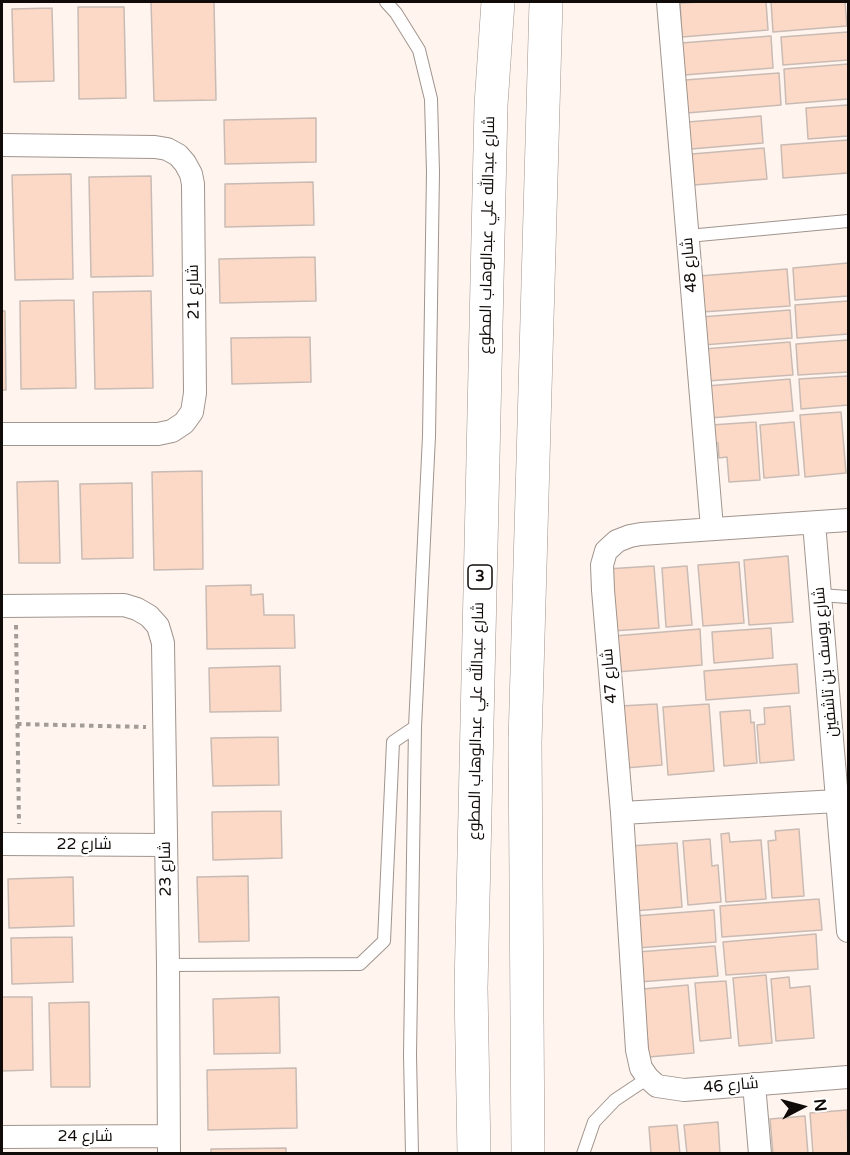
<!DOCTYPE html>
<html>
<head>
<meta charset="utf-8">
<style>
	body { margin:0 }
	#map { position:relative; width:850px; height:1155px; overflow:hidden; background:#fff4ee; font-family:"Varela Round",sans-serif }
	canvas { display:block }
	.frame { position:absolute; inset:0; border:3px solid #100b09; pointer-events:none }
	.north { position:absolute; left:772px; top:1077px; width:60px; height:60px; -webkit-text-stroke:4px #fff; paint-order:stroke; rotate:84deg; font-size:16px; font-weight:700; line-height:24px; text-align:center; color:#100b09 }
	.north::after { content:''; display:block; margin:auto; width:21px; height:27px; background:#100b09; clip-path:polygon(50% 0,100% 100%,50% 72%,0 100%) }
</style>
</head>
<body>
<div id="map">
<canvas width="850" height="1155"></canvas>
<div class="frame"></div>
<div class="north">N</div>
</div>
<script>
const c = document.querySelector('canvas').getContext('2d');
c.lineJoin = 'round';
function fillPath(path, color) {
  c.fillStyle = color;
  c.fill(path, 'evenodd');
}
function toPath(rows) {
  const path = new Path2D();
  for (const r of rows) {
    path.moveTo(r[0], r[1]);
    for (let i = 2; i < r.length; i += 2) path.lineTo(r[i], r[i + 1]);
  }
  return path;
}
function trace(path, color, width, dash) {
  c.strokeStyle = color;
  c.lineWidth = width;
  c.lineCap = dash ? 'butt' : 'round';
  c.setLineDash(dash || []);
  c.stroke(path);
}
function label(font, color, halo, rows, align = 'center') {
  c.font = font + ' "Varela Round",Cairo,sans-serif';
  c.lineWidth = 4.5;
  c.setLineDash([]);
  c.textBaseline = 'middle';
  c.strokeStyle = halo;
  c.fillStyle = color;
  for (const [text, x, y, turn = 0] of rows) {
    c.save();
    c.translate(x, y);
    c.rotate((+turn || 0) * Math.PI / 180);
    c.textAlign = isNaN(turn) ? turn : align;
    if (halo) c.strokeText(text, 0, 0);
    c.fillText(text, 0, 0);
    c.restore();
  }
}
const building = toPath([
	[151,2,214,2,216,100,154,101,151,2],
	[699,2,766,2,768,30,682,37,680,3,699,2],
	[771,2,845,2,847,26,773,32,771,2],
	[78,7,124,7,126,98,79,99,78,7],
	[52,8,54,81,14,82,12,9,52,8],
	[848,32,848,60,783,65,781,37,848,32],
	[771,36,773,68,684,75,681,43,771,36],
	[848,64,848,99,786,104,784,69,848,64],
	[779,73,781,105,687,113,685,80,779,73],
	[848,105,848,136,808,139,806,108,848,105],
	[761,116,763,143,691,149,688,122,761,116],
	[316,118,316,162,225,164,224,120,316,118],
	[848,140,848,173,783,178,781,145,848,140],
	[764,148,767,179,694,185,692,154,764,148],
	[71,174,73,279,15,280,12,175,71,174],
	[151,176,153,276,91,277,89,177,151,176],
	[313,182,314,225,225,227,225,184,313,182],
	[315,257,316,301,220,303,219,259,315,257],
	[848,263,848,296,795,300,793,268,848,263],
	[787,269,790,306,702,312,699,276,787,269],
	[151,291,153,388,95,389,93,292,151,291],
	[74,300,76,388,21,389,20,301,74,300],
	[848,301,848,334,797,338,795,305,848,301],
	[790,310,792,338,703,345,701,317,790,310],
	[2,311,5,311,6,390,2,390,2,311],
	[310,337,311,382,232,384,231,338,310,337],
	[848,340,848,372,798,375,796,344,848,340],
	[790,342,793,375,707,381,704,349,790,342],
	[848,376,848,405,801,409,799,379,848,376],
	[790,379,793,411,710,418,707,386,790,379],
	[841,412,846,473,805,477,800,415,841,412],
	[756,422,760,480,729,482,727,457,719,458,718,443,713,443,711,425,756,422],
	[794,422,799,475,764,478,760,425,794,422],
	[202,471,203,569,154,570,152,472,202,471],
	[58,481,60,563,19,563,17,482,58,481],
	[132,483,133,558,82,559,80,484,132,483],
	[788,556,793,622,749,625,744,560,788,556],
	[739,562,744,623,703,626,698,565,739,562],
	[654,566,659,628,611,631,606,569,654,566],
	[687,566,692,625,666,627,662,568,687,566],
	[251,585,251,595,263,594,264,615,294,615,295,648,207,649,206,586,251,585],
	[771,628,773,658,714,663,712,632,771,628],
	[700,629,702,665,617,672,614,636,700,629],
	[797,664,799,693,706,700,704,671,797,664],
	[280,666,281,711,210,712,209,668,280,666],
	[657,704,662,765,625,768,620,706,657,704],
	[709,704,714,771,668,775,663,707,709,704],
	[790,706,794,760,760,763,757,725,765,724,764,708,790,706],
	[750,710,751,723,754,722,757,763,724,766,720,712,750,710],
	[278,737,279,785,213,786,211,738,278,737],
	[281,811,282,858,213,860,212,812,281,811],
	[799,829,804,896,772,898,768,841,776,840,775,831,799,829],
	[729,833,730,842,761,840,766,899,726,902,721,834,729,833],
	[710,839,712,866,718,865,721,902,688,905,683,841,710,839],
	[677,843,682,907,634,911,629,846,677,843],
	[248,876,249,941,199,942,197,877,248,876],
	[73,877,74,926,9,928,8,879,73,877],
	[819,899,822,930,722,937,720,906,819,899],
	[714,910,716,942,637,948,635,916,714,910],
	[816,934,818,969,726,975,723,942,816,934],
	[72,937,73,982,12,984,11,938,72,937],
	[715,946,718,976,639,982,637,952,715,946],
	[766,975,772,1043,739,1046,733,978,766,975],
	[789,977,790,988,810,986,814,1038,776,1041,771,979,789,977],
	[726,981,731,1038,700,1041,695,983,726,981],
	[688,985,694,1053,649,1057,643,989,688,985],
	[2,997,32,997,33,1070,2,1071,2,997],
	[279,997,280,1053,214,1054,213,999,279,997],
	[89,1002,90,1087,51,1087,49,1003,89,1002],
	[296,1068,297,1128,208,1130,207,1070,296,1068],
	[847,1110,848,1154,813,1154,810,1113,847,1110],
	[805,1116,808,1154,773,1154,770,1119,805,1116],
	[718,1122,720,1154,687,1154,684,1125,718,1122],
	[677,1125,680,1154,651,1154,649,1127,677,1125],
	[286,1148,286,1154,211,1154,211,1149,286,1148]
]);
fillPath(building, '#fbd9c6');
trace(building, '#c9bbb4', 1.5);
const lane = toPath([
	[688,236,848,221],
	[820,595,848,597],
	[168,965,360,964,384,941,393,742,415,727,429,436,433,172,431,99,419,50,396,13,386,2],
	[412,1154,410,1055,415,727],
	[583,1154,594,1122,615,1100,648,1078]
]);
const street = toPath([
	[668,2,712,528],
	[2,145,155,147,167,149,178,155,185,163,191,174,193,184,195,393,192,412,184,423,172,431,158,434,2,434],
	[848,520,641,534,630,536,617,541,606,551,602,565,603,590,622,813,637,1050,641,1068,648,1078,657,1086,684,1090,848,1077],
	[814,523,848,931],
	[2,606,124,605,137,609,149,616,158,626,163,643,168,965,169,1154],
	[622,813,837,801],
	[2,844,166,845],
	[754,1084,760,1154],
	[2,1137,169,1136]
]);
const primary = toPath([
	[474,1154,471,988,491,105,498,2],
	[528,1154,525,742,546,2]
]);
trace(lane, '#a0948d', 14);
trace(street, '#a0948d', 24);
trace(primary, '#a0948d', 34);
trace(toPath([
	[16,625,19,824],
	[17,724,146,727]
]), '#a39b96', 4, [4.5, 4.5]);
trace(lane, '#fff', 12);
trace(street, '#fff', 22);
trace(primary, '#fff', 33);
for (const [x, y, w] of [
	[480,577,24]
]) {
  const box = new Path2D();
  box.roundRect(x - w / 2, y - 12, w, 24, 4.5);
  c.fillStyle = '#fff';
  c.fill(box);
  trace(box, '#100b09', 1.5);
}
label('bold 15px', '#100b09', null, [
	["3",480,577]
]);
label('16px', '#100b09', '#fff', [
	["شارع عبدالله علي عبدالوهاب المطوع",488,235,-89],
	["شارع 48",690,265,-95],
	["شارع 21",194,292,-91],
	["شارع يوسف بن تاشفين",826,662,-95],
	["شارع 47",610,676,-95],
	["شارع عبدالله علي عبدالوهاب المطوع",477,721,-89],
	["شارع 22",84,845],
	["شارع 23",166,869,-91],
	["شارع 46",731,1086,-5],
	["شارع 24",85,1137]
]);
</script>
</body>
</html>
